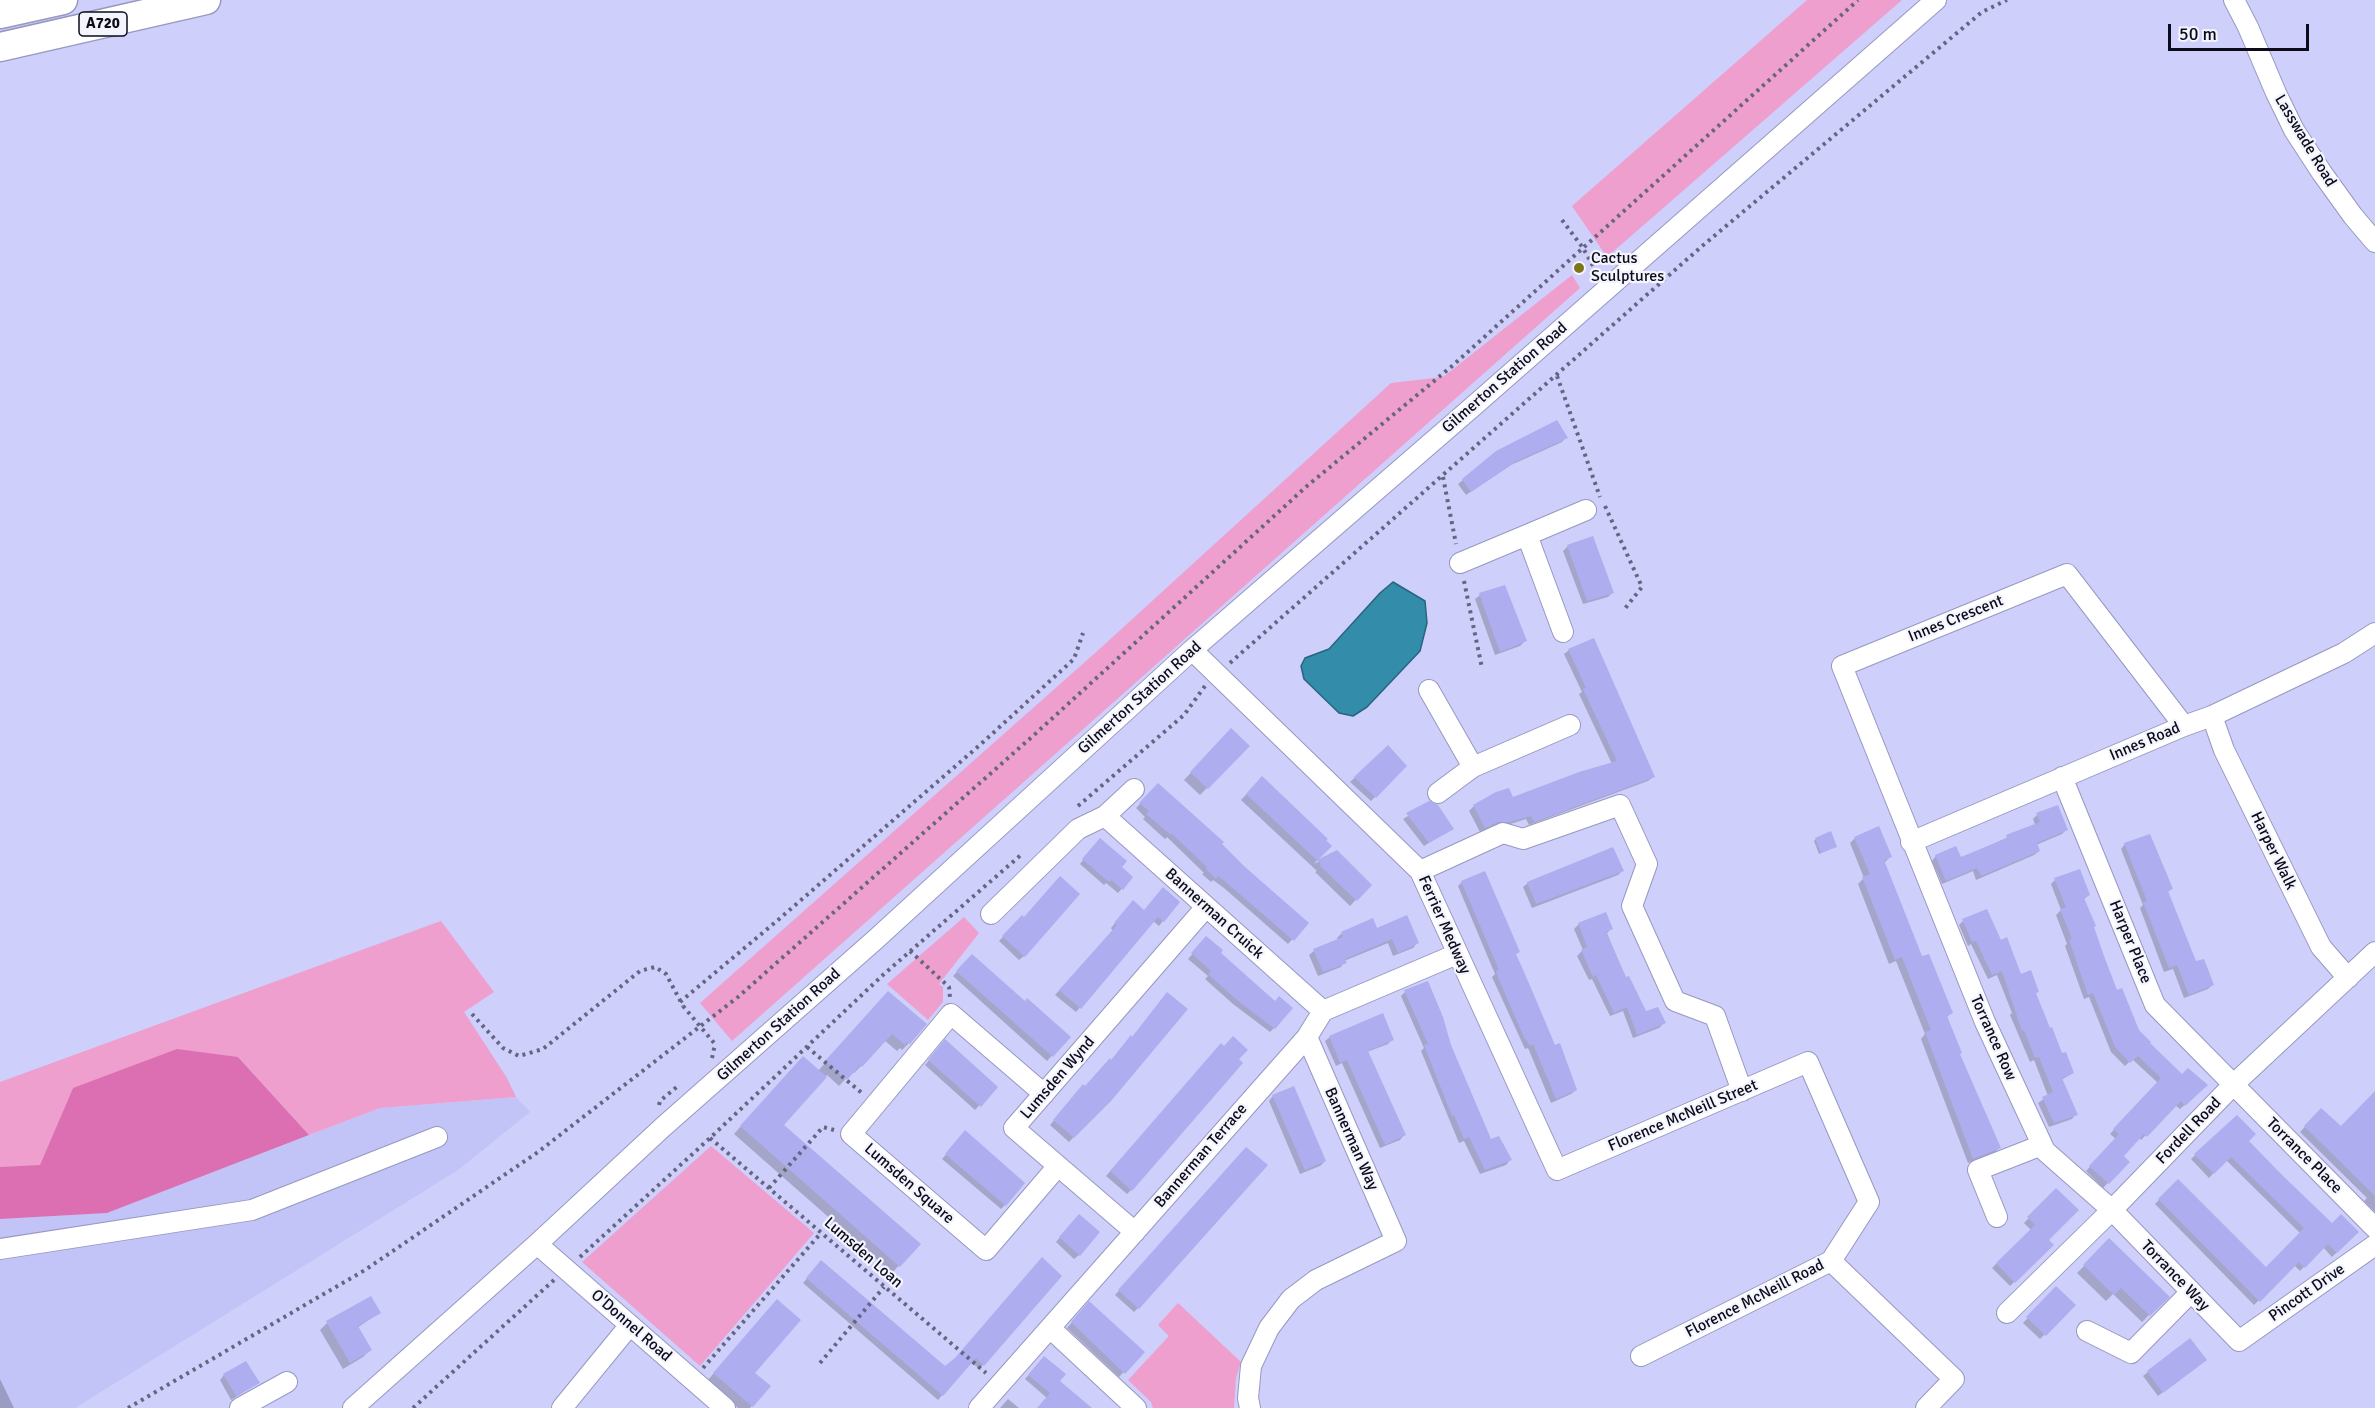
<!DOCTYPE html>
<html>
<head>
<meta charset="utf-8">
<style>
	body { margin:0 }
	#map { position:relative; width:2375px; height:1408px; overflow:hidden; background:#cecffb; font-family:Signika,sans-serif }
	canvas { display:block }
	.scale { position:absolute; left:2168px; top:24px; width:141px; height:27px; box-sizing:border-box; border:3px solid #0b0b19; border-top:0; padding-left:8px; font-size:18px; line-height:21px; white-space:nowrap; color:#0b0b19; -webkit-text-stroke:4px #f3f4fd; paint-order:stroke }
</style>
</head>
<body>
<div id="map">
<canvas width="2375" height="1408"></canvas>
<div class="scale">50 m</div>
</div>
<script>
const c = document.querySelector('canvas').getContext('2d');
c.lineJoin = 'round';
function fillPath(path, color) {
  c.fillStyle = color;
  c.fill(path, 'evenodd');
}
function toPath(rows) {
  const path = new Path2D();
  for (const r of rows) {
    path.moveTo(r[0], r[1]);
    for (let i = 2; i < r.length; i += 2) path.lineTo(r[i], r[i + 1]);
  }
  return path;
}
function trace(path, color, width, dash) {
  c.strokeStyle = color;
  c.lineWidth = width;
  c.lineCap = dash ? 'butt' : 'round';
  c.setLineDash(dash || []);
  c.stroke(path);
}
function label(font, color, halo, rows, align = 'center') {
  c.font = font + ' Signika,sans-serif';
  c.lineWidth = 4.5;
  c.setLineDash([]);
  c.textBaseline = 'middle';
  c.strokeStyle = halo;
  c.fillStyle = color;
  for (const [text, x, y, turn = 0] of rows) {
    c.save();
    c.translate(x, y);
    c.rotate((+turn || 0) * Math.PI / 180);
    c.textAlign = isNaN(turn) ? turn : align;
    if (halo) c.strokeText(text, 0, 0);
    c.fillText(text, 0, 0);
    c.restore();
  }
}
fillPath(toPath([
	[516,1097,530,1112,458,1170,75,1408,0,1408,0,1219,107,1213,380,1108]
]), '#c2c3f6');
fillPath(toPath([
	[1807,0,1902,0,1607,257,1572,206],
	[1572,275,1580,288,732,1041,700,1003,1094,654,1391,383,1443,377],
	[964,917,979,933,939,984,943,987,943,1002,928,1020,887,984],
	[441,921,494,992,464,1012,507,1078,516,1097,380,1108,309,1135,238,1057,73,1088,40,1166,0,1167,0,1082],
	[711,1146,814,1233,700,1366,582,1262],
	[1178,1303,1241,1362,1236,1378,1234,1408,1153,1408,1151,1402,1128,1380,1169,1336,1158,1325]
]), '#ee9fcd');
fillPath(toPath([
	[177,1049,238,1057,309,1135,107,1213,0,1219,0,1167,40,1165,73,1088]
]), '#dc6fb2');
const water = toPath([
	[1393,582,1425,601,1427,623,1420,651,1367,707,1353,716,1339,713,1304,679,1301,666,1305,658,1329,649,1380,593,1393,582]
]);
fillPath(water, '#338caa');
trace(water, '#27657e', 1.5);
fillPath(toPath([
	[1566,437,1562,442,1511,465,1466,495,1458,484,1463,480],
	[1568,546,1613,592,1608,597,1583,604,1563,551],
	[1480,595,1525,641,1520,646,1495,655,1475,599],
	[1569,650,1653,777,1648,781,1529,825,1526,819,1504,826,1492,826,1480,832,1469,811,1474,806,1508,790,1513,799,1612,764,1579,694,1582,692,1564,654],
	[1231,730,1248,746,1200,795,1184,780],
	[1388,747,1405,766,1371,801,1350,782],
	[1262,778,1330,846,1314,864,1336,852,1370,885,1350,906,1315,872,1317,871,1241,800],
	[1158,785,1244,869,1307,923,1288,944,1224,888,1213,880,1211,882,1202,874,1204,873,1167,837,1165,839,1143,819,1145,817,1136,808],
	[1430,803,1452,828,1424,846,1403,819],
	[2037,815,2066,830,2062,834,2036,845,2039,851,2034,855,1976,880,1973,871,1942,884,1932,861,1936,856,1960,859,2035,825,2033,819],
	[1855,838,1890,857,1884,863,1922,958,1951,1013,1946,1018,1958,1054,1999,1148,1994,1153,1968,1163,1921,1039,1925,1034,1908,991,1896,961,1889,964,1858,884,1864,878,1850,843],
	[1816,839,1833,848,1819,854,1814,841],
	[1096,844,1131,878,1118,893,1106,883,1104,885,1080,864],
	[2125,844,2171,889,2167,893,2195,963,2213,984,2208,989,2184,998,2173,969,2164,972,2140,908,2143,905,2121,849],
	[1622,871,1618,875,1532,908,1523,887,1528,883],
	[2055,880,2089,895,2083,900,2093,928,2116,992,2138,1030,2148,1043,2182,1075,2205,1086,2180,1109,2175,1105,2141,1140,2139,1137,2122,1156,2128,1162,2103,1188,2086,1171,2116,1139,2110,1134,2158,1083,2132,1059,2125,1066,2111,1052,2089,997,2084,999,2065,946,2067,944,2056,915,2061,910,2051,884],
	[1462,882,1554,1047,1576,1090,1571,1094,1551,1103,1528,1048,1525,1049,1492,977,1495,974,1458,886],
	[1178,902,1159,926,1153,921,1076,1012,1055,995,1113,931,1111,928,1129,907,1144,912],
	[1022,917,1024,956,1019,960,999,941],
	[1373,920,1377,930,1417,943,1413,948,1393,956,1388,943,1344,961,1341,967,1318,976,1309,955,1314,951,1338,941,1337,938,1341,934],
	[1963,921,2000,942,2020,975,2035,993,2061,1055,2073,1073,2061,1080,2076,1114,2072,1119,2049,1127,2038,1103,2048,1096,2034,1060,2030,1062,2010,1015,2012,1013,1997,975,1988,979,1971,944,1968,946,1959,925],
	[1579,924,1611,929,1607,933,1626,979,1646,1013,1664,1023,1659,1028,1633,1038,1623,1011,1610,1016,1592,979,1589,980,1577,956,1583,950,1574,929],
	[1207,938,1274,1028,1270,1032,1233,1004,1205,979,1208,976,1188,959],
	[972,956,1025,1003,1069,1037,1047,1061,953,976],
	[1405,992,1449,1046,1490,1141,1510,1160,1506,1165,1480,1174,1464,1141,1459,1143,1421,1051,1424,1048,1401,996],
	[881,1000,909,1043,902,1050,900,1048,897,1051,884,1040,861,1066,854,1073,852,1072,839,1086,827,1075,782,1125,919,1244,892,1273,734,1134,796,1065,818,1071],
	[1330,1037,1392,1039,1388,1044,1367,1052,1404,1135,1400,1140,1380,1148,1342,1063,1336,1066,1325,1041],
	[941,1046,996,1087,975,1110,925,1065],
	[1217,1050,1131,1190,1127,1194,1106,1176],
	[1131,1076,1069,1142,1050,1125,1079,1090],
	[2375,1093,2375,1212,2364,1201,2367,1198,2300,1132,2321,1110,2341,1128],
	[1273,1096,1325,1161,1320,1166,1300,1174,1269,1101],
	[2237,1117,2247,1141,2332,1225,2357,1232,2332,1257,2323,1247,2300,1271,2294,1265,2254,1305,2155,1204,2178,1181,2266,1269,2301,1234,2226,1160,2209,1178,2191,1159],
	[961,1137,1005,1205,1001,1209,942,1159],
	[1242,1153,1138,1308,1134,1312,1115,1295],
	[2056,1190,2047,1240,2052,1245,2010,1286,1992,1268,2031,1230,2024,1223],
	[1074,1221,1079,1255,1074,1259,1056,1242],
	[2109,1241,2167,1297,2142,1322,2113,1294,2106,1301,2077,1273],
	[817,1267,945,1368,1060,1276,983,1365,979,1369,971,1362,938,1400,803,1283],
	[2056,1288,2074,1305,2040,1339,2023,1323],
	[1089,1303,1143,1352,1119,1377,1067,1328],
	[770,1309,753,1373,768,1387,750,1408,738,1408,707,1381],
	[379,1313,357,1328,370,1350,363,1357,343,1369,320,1330,327,1323],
	[2205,1360,2158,1396,2143,1376,2148,1372],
	[1040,1362,1058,1382,1089,1408,1042,1408,1047,1398,1025,1379],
	[224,1375,258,1383,231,1400,220,1380],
	[0,1379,14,1408,0,1408],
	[1008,1399,1019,1408,1000,1408]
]), '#0003');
fillPath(toPath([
	[1557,420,1568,438,1517,461,1471,492,1462,479,1496,451],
	[1593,536,1614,593,1587,601,1567,545],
	[1505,585,1527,641,1500,652,1479,593],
	[1594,638,1655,777,1534,822,1531,816,1510,822,1498,822,1485,828,1473,805,1496,792,1509,788,1513,797,1579,772,1617,761,1583,689,1586,688,1568,649],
	[1231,728,1250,746,1208,789,1190,772],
	[1388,745,1407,766,1376,798,1354,777],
	[1262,776,1328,839,1326,840,1332,846,1319,859,1337,850,1372,885,1357,901,1320,866,1321,864,1246,794],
	[1158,783,1224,842,1222,844,1245,867,1309,923,1294,941,1228,884,1218,876,1216,879,1206,869,1207,867,1172,834,1171,835,1146,814,1149,811,1139,803],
	[1429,801,1438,805,1454,829,1429,843,1406,813],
	[2058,805,2068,830,2037,843,2040,851,1981,876,1977,868,1946,881,1935,855,1956,846,1961,857,2007,838,2006,835,2040,822,2036,813],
	[1879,826,1892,857,1884,860,1922,956,1929,954,1953,1013,1947,1016,1962,1053,1960,1054,2001,1148,1973,1159,1925,1032,1931,1030,1913,985,1902,957,1895,960,1862,877,1870,874,1854,837],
	[1831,831,1837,847,1821,853,1815,838],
	[2150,834,2173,889,2168,891,2196,961,2204,959,2214,985,2189,995,2177,965,2169,968,2143,902,2147,901,2124,843],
	[1100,838,1127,861,1122,867,1133,877,1123,890,1111,880,1109,882,1082,859],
	[1613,847,1624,871,1536,904,1527,882],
	[2080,869,2090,895,2084,898,2096,926,2094,927,2104,956,2117,990,2122,988,2139,1030,2151,1042,2150,1043,2182,1074,2188,1068,2208,1085,2185,1106,2181,1101,2147,1137,2144,1134,2124,1156,2130,1162,2109,1184,2089,1166,2119,1134,2113,1129,2161,1078,2138,1056,2130,1063,2115,1047,2093,993,2088,995,2069,940,2072,939,2060,909,2066,907,2054,878],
	[1485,871,1520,952,1516,954,1531,988,1555,1045,1560,1043,1577,1090,1556,1099,1533,1044,1530,1046,1524,1037,1499,980,1496,971,1499,970,1461,881],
	[1060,876,1080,894,1025,957,1002,936,1022,915,1024,917],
	[1163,887,1180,902,1164,922,1158,917,1081,1009,1059,990,1117,925,1114,923,1133,900,1144,910],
	[1987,909,2001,940,2007,937,2021,974,2031,970,2039,992,2036,993,2050,1028,2052,1027,2062,1053,2066,1052,2074,1073,2062,1078,2078,1115,2054,1123,2042,1097,2053,1092,2039,1057,2035,1058,2024,1030,2022,1031,2002,971,1992,975,1976,941,1972,942,1962,919],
	[1606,912,1613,929,1606,932,1626,977,1629,976,1646,1011,1658,1007,1666,1023,1637,1035,1627,1007,1614,1013,1596,975,1593,977,1581,950,1587,947,1578,923],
	[1407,915,1419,943,1398,953,1392,939,1345,959,1347,963,1323,972,1313,949,1343,937,1341,932,1373,918,1377,928],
	[1206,936,1223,950,1221,953,1275,1001,1279,996,1293,1008,1275,1029,1237,1000,1208,974,1211,971,1191,953],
	[972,954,1025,1001,1027,998,1071,1037,1053,1057,956,971],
	[1428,981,1443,1017,1451,1045,1491,1139,1499,1136,1512,1160,1485,1170,1469,1137,1464,1139,1454,1115,1452,1116,1424,1045,1428,1044,1404,990],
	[888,991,927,1024,910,1044,907,1042,905,1045,892,1034,862,1067,860,1065,847,1080,825,1061],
	[1167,992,1188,1009,1111,1101,1074,1138,1053,1120,1083,1084,1085,1086,1110,1058,1111,1060,1131,1035,1132,1037],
	[1383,1013,1394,1040,1368,1051,1406,1135,1385,1145,1347,1060,1340,1063,1329,1036],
	[1233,1036,1248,1050,1239,1059,1243,1063,1132,1191,1110,1171,1221,1043,1224,1046],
	[945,1039,998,1087,981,1107,928,1060],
	[803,1056,827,1077,784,1125,921,1244,900,1267,740,1126],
	[1294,1086,1326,1161,1305,1170,1272,1095],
	[2375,1091,2375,1196,2304,1126,2321,1108,2341,1126],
	[2237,1115,2256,1134,2249,1141,2282,1175,2332,1223,2341,1214,2359,1232,2337,1253,2328,1244,2305,1268,2299,1262,2260,1302,2158,1199,2178,1179,2266,1267,2304,1228,2231,1157,2214,1174,2194,1154],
	[965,1130,1025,1183,1006,1206,945,1154],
	[1246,1147,1268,1165,1139,1309,1118,1290],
	[2056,1188,2079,1210,2049,1240,2054,1245,2015,1283,1996,1263,2035,1225,2027,1217],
	[1079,1214,1100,1232,1080,1256,1059,1237],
	[2109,1238,2170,1297,2150,1316,2121,1288,2114,1295,2083,1265],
	[1042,1257,1062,1276,984,1366,976,1358,943,1396,806,1278,821,1260,945,1366,955,1358],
	[2056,1286,2076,1305,2046,1336,2026,1317],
	[371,1296,381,1313,358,1326,372,1350,350,1363,326,1321],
	[777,1299,801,1320,755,1373,771,1386,753,1407,713,1373],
	[1089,1301,1145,1352,1125,1374,1071,1322],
	[2190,1338,2207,1360,2163,1393,2147,1371],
	[1044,1356,1066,1374,1060,1381,1092,1408,1037,1408,1050,1393,1028,1375],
	[246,1361,260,1383,236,1396,223,1374]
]), '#adadef');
const minor = toPath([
	[2234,0,2248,27,2276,93,2294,130,2322,173,2353,216,2375,242],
	[1460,563,1527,535],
	[1563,632,1527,535,1586,510],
	[1192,650,1420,871,1557,1170,1808,1062,1869,1202,1831,1261,1641,1356],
	[1429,690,1473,767,1570,725],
	[2212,716,2224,750,2321,947,2348,978],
	[2184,726,2067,574,1842,666,1985,1022,2045,1151,2112,1210,2239,1341,2375,1245],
	[2062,777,2155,1005,2375,1228],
	[1438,793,1473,767],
	[1105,816,1323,1011],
	[1911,842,2184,726,2212,716,2344,653,2375,633],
	[1420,871,1503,833,1523,839,1620,805,1647,864,1632,906,1675,1001,1715,1016,1742,1091],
	[991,914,1078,829,1105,816,1134,789],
	[1044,1094,951,1014,851,1134,986,1250,1058,1166],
	[1997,1217,1978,1170,2042,1145],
	[1135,1232,1014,1128,1206,907],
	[537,1244,725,1408],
	[0,1249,252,1210,437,1137],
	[1831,1261,1954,1379,1926,1408],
	[2007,1313,2112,1210,2234,1084,2375,952],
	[1050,1328,1136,1408],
	[2087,1331,2131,1353,2191,1292],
	[240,1408,287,1382],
	[353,1408,537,1244,663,1127,876,939,1192,650,1477,403,1936,0],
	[562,1408,630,1325],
	[979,1408,1307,1037,1323,1011,1457,954],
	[1250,1408,1248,1398,1251,1366,1269,1328,1291,1299,1316,1280,1396,1241,1307,1037]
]);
const highway = toPath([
	[0,14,63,0],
	[0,47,206,0]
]);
trace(minor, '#9798c1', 22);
trace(highway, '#9798c1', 31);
trace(toPath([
	[1562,220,1583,248,1597,273],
	[1557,376,1600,497],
	[1443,477,1456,544],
	[1605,506,1642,587,1623,611],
	[1464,581,1482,668],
	[1230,663,1701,247,1982,12,2007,0],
	[1078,806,1184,715,1205,686],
	[910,951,949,987,950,998],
	[680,1002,778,920,981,744,1074,659,1083,633],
	[472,1014,503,1048,519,1056,543,1049,640,971,655,967,666,974,683,1006],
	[807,1047,863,1094],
	[712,1058,715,1044],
	[659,1105,660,1101,679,1085],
	[710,1138,986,1373],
	[769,1188,823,1127,834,1130],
	[580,1257,710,1138,884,974,1022,854],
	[820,1363,884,1287],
	[703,1368,821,1233],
	[128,1408,365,1270,538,1152,738,997,1034,735,1307,486,1451,367,1858,0],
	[413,1408,554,1280]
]), '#656581', 4, [3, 4.5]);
trace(minor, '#fff', 20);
trace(highway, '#fff', 28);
trace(toPath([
	[683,1006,715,1044]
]), '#656581', 4, [3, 4.5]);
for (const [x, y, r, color] of [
	[1579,268,6,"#7d7519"]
]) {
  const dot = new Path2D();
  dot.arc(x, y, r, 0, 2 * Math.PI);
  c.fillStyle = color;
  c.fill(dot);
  trace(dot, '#f3f4fd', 2);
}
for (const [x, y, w] of [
	[103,24,48]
]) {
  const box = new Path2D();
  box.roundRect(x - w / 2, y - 12, w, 24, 4.5);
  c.fillStyle = '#f3f4fd';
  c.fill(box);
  trace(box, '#0b0b19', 1.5);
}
label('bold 15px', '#0b0b19', null, [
	["A720",103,24]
]);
label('16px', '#0b0b19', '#f3f4fd', [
	["Lasswade Road",2305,141,59],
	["Gilmerton Station Road",1505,378,-41],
	["Innes Crescent",1956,619,-22],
	["Gilmerton Station Road",1140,698,-42],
	["Innes Road",2145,742,-23],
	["Harper Walk",2273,851,64],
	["Bannerman Cruick",1214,914,42],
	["Ferrier Medway",1444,925,66],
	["Harper Place",2130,942,68],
	["Gilmerton Station Road",779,1025,-42],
	["Torrance Row",1993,1038,66],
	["Lumsden Wynd",1058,1078,-49],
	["Florence McNeill Street",1683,1116,-23],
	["Fordell Road",2189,1131,-46],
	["Bannerman Way",1351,1139,66],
	["Bannerman Terrace",1201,1156,-49],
	["Torrance Place",2304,1156,45],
	["Lumsden Square",909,1184,41],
	["Lumsden Loan",863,1253,41],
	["Torrance Way",2175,1276,46],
	["Pincott Drive",2307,1293,-35],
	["Florence McNeill Road",1755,1299,-27],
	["O'Donnel Road",631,1326,41]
]);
label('16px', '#0b0b19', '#f3f4fd', [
	["Cactus",1591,259],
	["Sculptures",1591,277]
], 'left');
</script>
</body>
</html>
